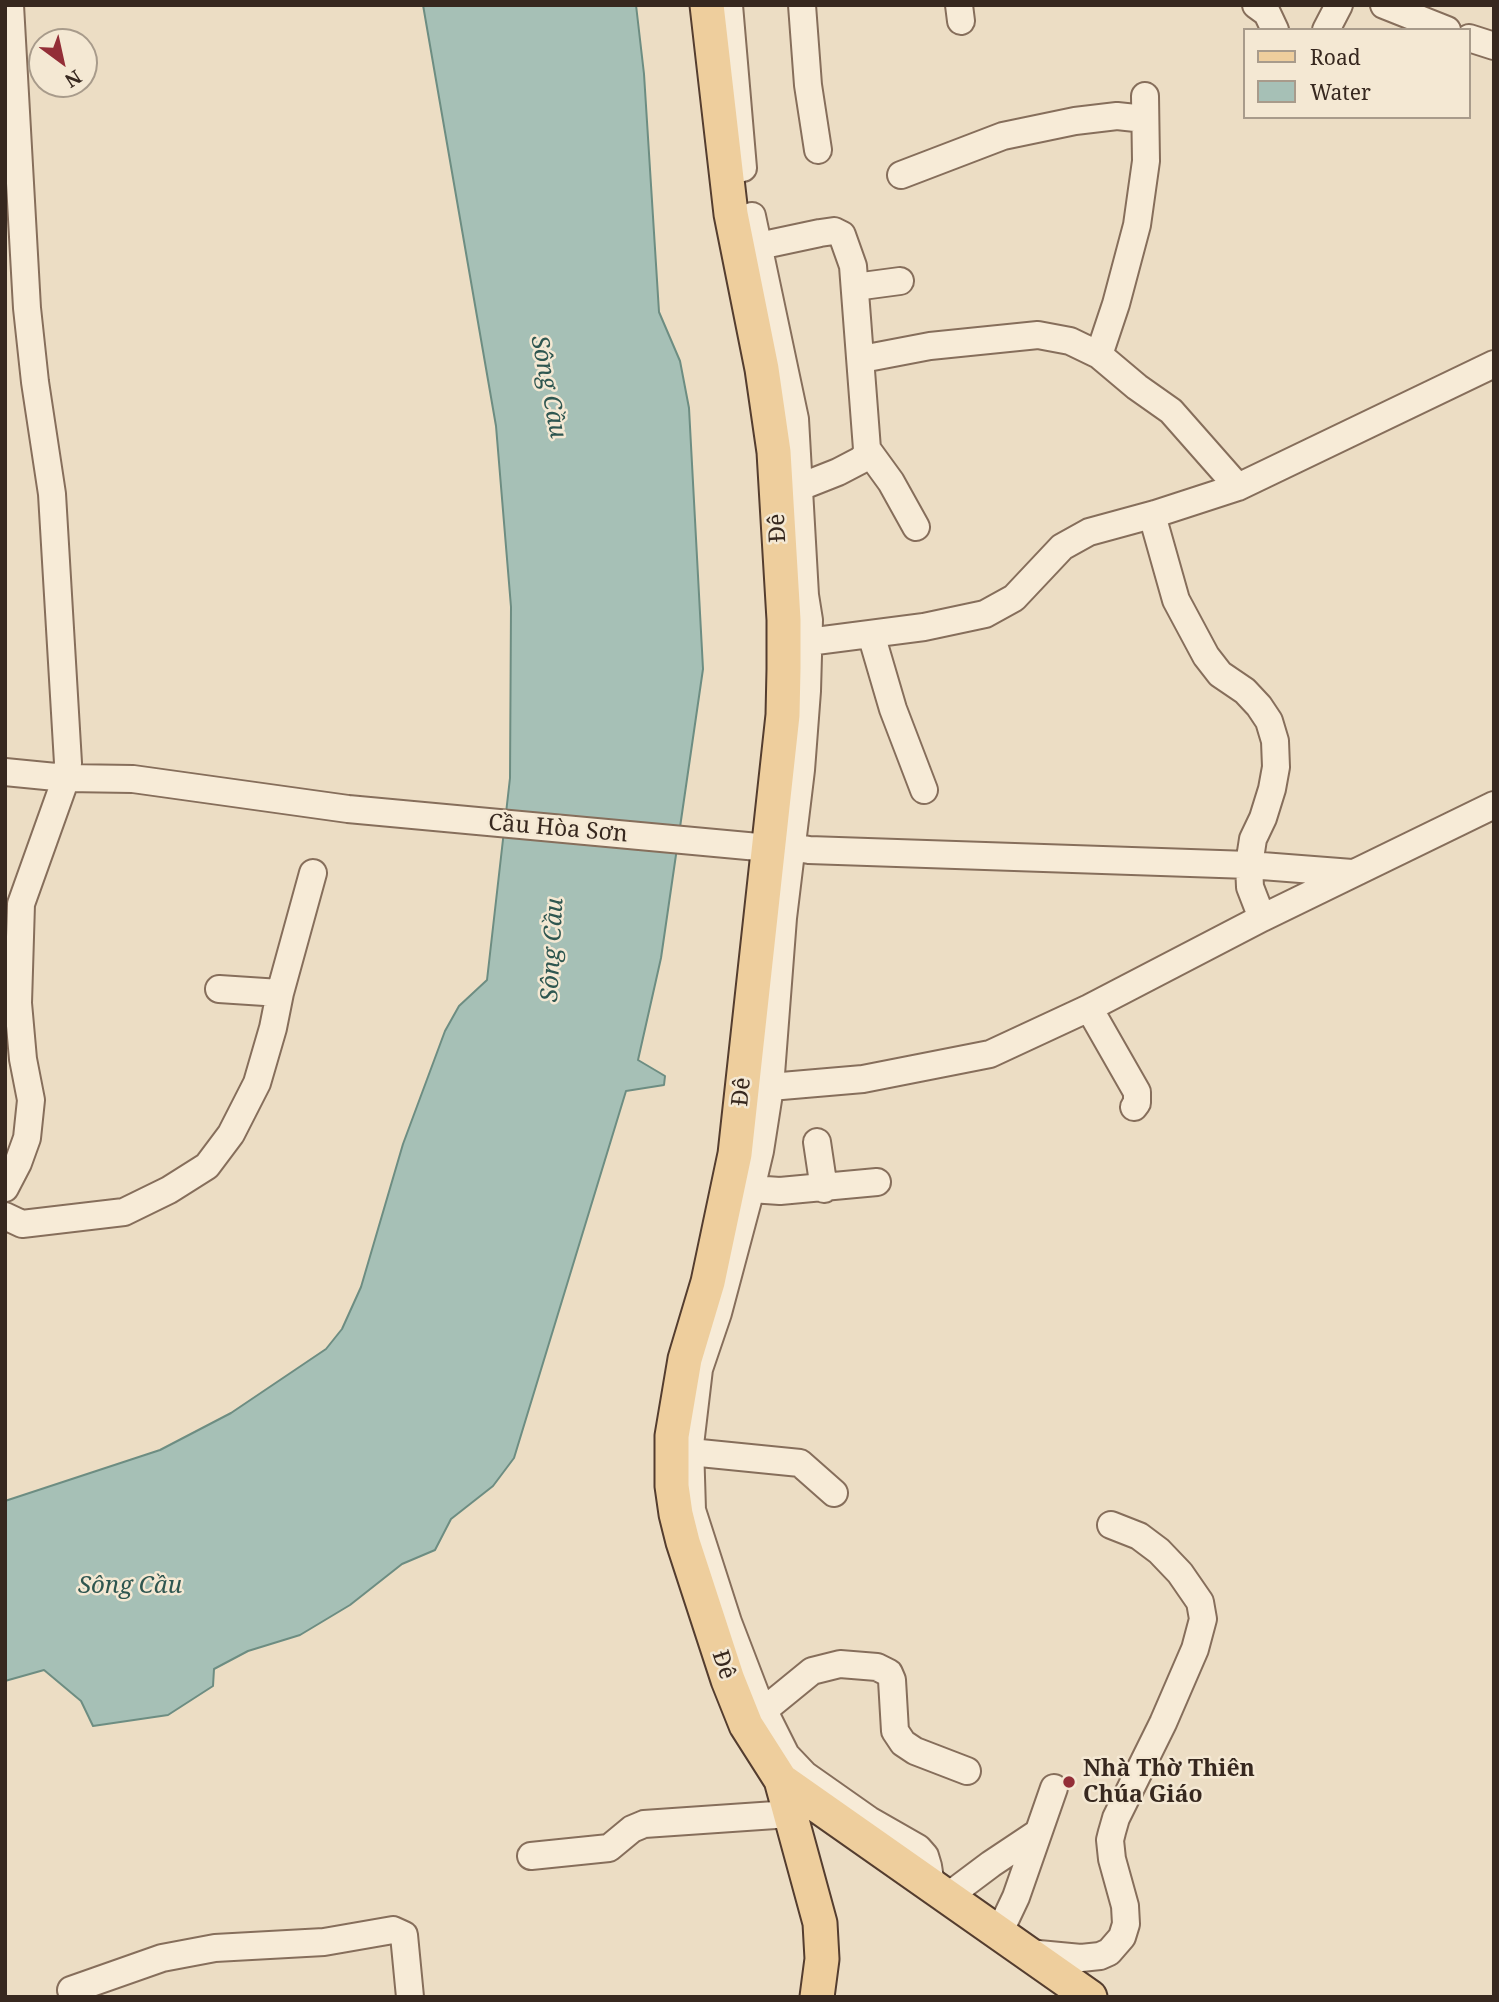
<!DOCTYPE html>
<html>
<head>
<meta charset="utf-8">
<style>
	body { margin:0 }
	#map { position:relative; width:1499px; height:2002px; overflow:hidden; background:#ecddc4; font-family:"Noto Serif",serif }
	canvas { display:block }
	.frame { position:absolute; inset:0; border:7px solid #37281f; pointer-events:none }
	.legend { position:absolute; left:1243px; top:28px; width:228px; height:91px; box-sizing:border-box; background:#f4e8d3; border:2px solid #a89b8b; margin:0; padding:9px 12px; list-style:none; font-size:21px; color:#37281f }
	.legend li { display:flex; align-items:center; gap:14px; height:35px }
	.legend b { width:35px; border:2px solid #a89b8b }
	.north { position:absolute; left:28px; top:28px; width:70px; height:70px; box-sizing:border-box; background:#f4e8d3; border:2px solid #a89b8b; border-radius:50%; rotate:147deg; font-size:19px; font-weight:700; line-height:28px; text-align:center; color:#37281f }
	.north::after { content:''; display:block; margin:auto; width:24px; height:32px; background:#932e37; clip-path:polygon(50% 0,100% 100%,50% 72%,0 100%) }
</style>
</head>
<body>
<div id="map">
<canvas width="1499" height="2002"></canvas>
<div class="frame"></div>
<ul class="legend">
<li><b style="height:9px;background:#eece9d"></b>Road</li>
<li><b style="height:19px;background:#a6c0b6"></b>Water</li>
</ul>
<div class="north">N</div>
</div>
<script>
const c = document.querySelector('canvas').getContext('2d');
c.lineJoin = 'round';
function fillPath(path, color) {
  c.fillStyle = color;
  c.fill(path, 'evenodd');
}
function toPath(rows) {
  const path = new Path2D();
  for (const r of rows) {
    path.moveTo(r[0], r[1]);
    for (let i = 2; i < r.length; i += 2) path.lineTo(r[i], r[i + 1]);
  }
  return path;
}
function trace(path, color, width, dash) {
  c.strokeStyle = color;
  c.lineWidth = width;
  c.lineCap = dash ? 'butt' : 'round';
  c.setLineDash(dash || []);
  c.stroke(path);
}
function label(font, color, halo, rows, align = 'center') {
  c.font = font + ' "Noto Serif",serif';
  c.lineWidth = 5;
  c.setLineDash([]);
  c.textBaseline = 'middle';
  c.strokeStyle = halo;
  c.fillStyle = color;
  for (const [text, x, y, turn = 0] of rows) {
    c.save();
    c.translate(x, y);
    c.rotate((+turn || 0) * Math.PI / 180);
    c.textAlign = isNaN(turn) ? turn : align;
    if (halo) c.strokeText(text, 0, 0);
    c.fillText(text, 0, 0);
    c.restore();
  }
}
const water = toPath([
	[423,5,636,5,644,74,659,312,680,361,689,408,703,669,661,958,638,1060,665,1076,664,1085,626,1091,514,1458,493,1486,451,1519,435,1550,402,1564,350,1605,300,1635,248,1651,214,1669,213,1686,168,1715,93,1726,81,1701,44,1670,5,1681,5,1501,160,1450,231,1413,326,1349,342,1329,361,1287,403,1144,445,1031,459,1006,487,980,510,778,511,607,496,426,423,5]
]);
fillPath(water, '#a6c0b6');
trace(water, '#6d8d82', 2);
const minor = toPath([
	[729,5,743,168],
	[802,5,808,85,818,150],
	[959,5,961,21],
	[1256,5,1267,13,1275,30],
	[1384,5,1447,30],
	[1326,30,1339,5],
	[1469,38,1494,46],
	[901,175,1003,136,1075,121,1117,116,1145,119],
	[752,216,795,419,805,595,809,620,807,691,801,770,783,918,770,1087,760,1151,751,1189,718,1313,699,1369,690,1445,692,1510,728,1622,756,1695,786,1755,805,1775,869,1820,918,1848,925,1856,928,1866,931,1885],
	[759,246,820,233,834,231,842,235,853,266,867,449,891,482,916,527],
	[855,287,900,281],
	[1099,355,1116,304,1137,225,1146,161,1145,96],
	[862,359,930,346,1038,335,1070,341,1099,355,1137,387,1171,411,1238,487],
	[800,487,838,472,861,460,868,452],
	[1152,515,1176,600,1206,656,1220,674,1245,691,1259,706,1269,721,1275,741,1276,767,1272,789,1263,818,1253,839,1249,865,1250,887,1262,918],
	[871,634,893,709,924,790],
	[808,642,924,627,985,614,1014,598,1062,547,1089,532,1155,514,1238,487,1494,364],
	[5,772,66,778,133,779,348,809,769,848,792,847,809,850,1249,865,1352,873],
	[219,989,280,993],
	[1089,1008,1137,1092,1137,1103,1134,1107],
	[770,1087,863,1079,990,1054,1089,1008,1262,918,1494,805],
	[817,1142,824,1189],
	[5,1188,18,1163,27,1138,31,1100,23,1059,18,1003,21,904,66,778,68,763,52,494,35,382,27,308,10,5],
	[751,1189,780,1191,877,1182],
	[5,1216,22,1224,124,1212,169,1190,207,1166,231,1134,257,1083,273,1028,280,993,313,873],
	[690,1452,800,1463,834,1493],
	[763,1711,812,1671,840,1664,877,1667,889,1673,892,1680,895,1731,903,1743,915,1751,967,1771],
	[531,1856,609,1848,632,1829,644,1824,790,1814],
	[947,1897,991,1864,1036,1834],
	[999,1933,1016,1897,1054,1788],
	[1028,1953,1081,1958,1100,1956,1109,1952,1122,1937,1126,1924,1125,1906,1112,1859,1110,1840,1112,1832,1116,1818,1163,1723,1195,1649,1203,1619,1200,1602,1180,1573,1159,1551,1139,1536,1111,1525],
	[71,1990,162,1958,215,1948,324,1942,393,1930,404,1935,410,1997]
]);
const major = toPath([
	[707,5,731,214,762,369,774,452,784,620,784,669,783,715,735,1154,708,1282,685,1359,672,1436,672,1486,676,1514,683,1542,728,1680,746,1725,781,1780,1090,1997],
	[781,1780,820,1923,822,1959,817,1997]
]);
trace(minor, '#866e5b', 30);
trace(major, '#543d2f', 37);
trace(minor, '#f7ebd7', 26);
trace(major, '#eece9d', 33);
for (const [x, y, r, color] of [
	[1069,1782,7,"#932e37"]
]) {
  const dot = new Path2D();
  dot.arc(x, y, r, 0, 2 * Math.PI);
  c.fillStyle = color;
  c.fill(dot);
  trace(dot, '#f4e8d3', 2.5);
}
label('23px', '#37281f', '#f4e8d3', [
	["Đê",778,528,-93],
	["Cầu Hòa Sơn",558,829,5],
	["Đê",742,1092,-84],
	["Đê",723,1665,72]
]);
label('bold 23px', '#37281f', '#f4e8d3', [
	["Nhà Thờ Thiên",1083,1769],
	["Chúa Giáo",1083,1795]
], 'left');
label('italic 24px', '#2e5650', '#f4e8d3', [
	["Sông Cầu",548,387,79],
	["Sông Cầu",553,950,-87],
	["Sông Cầu",130,1586]
]);
</script>
</body>
</html>
